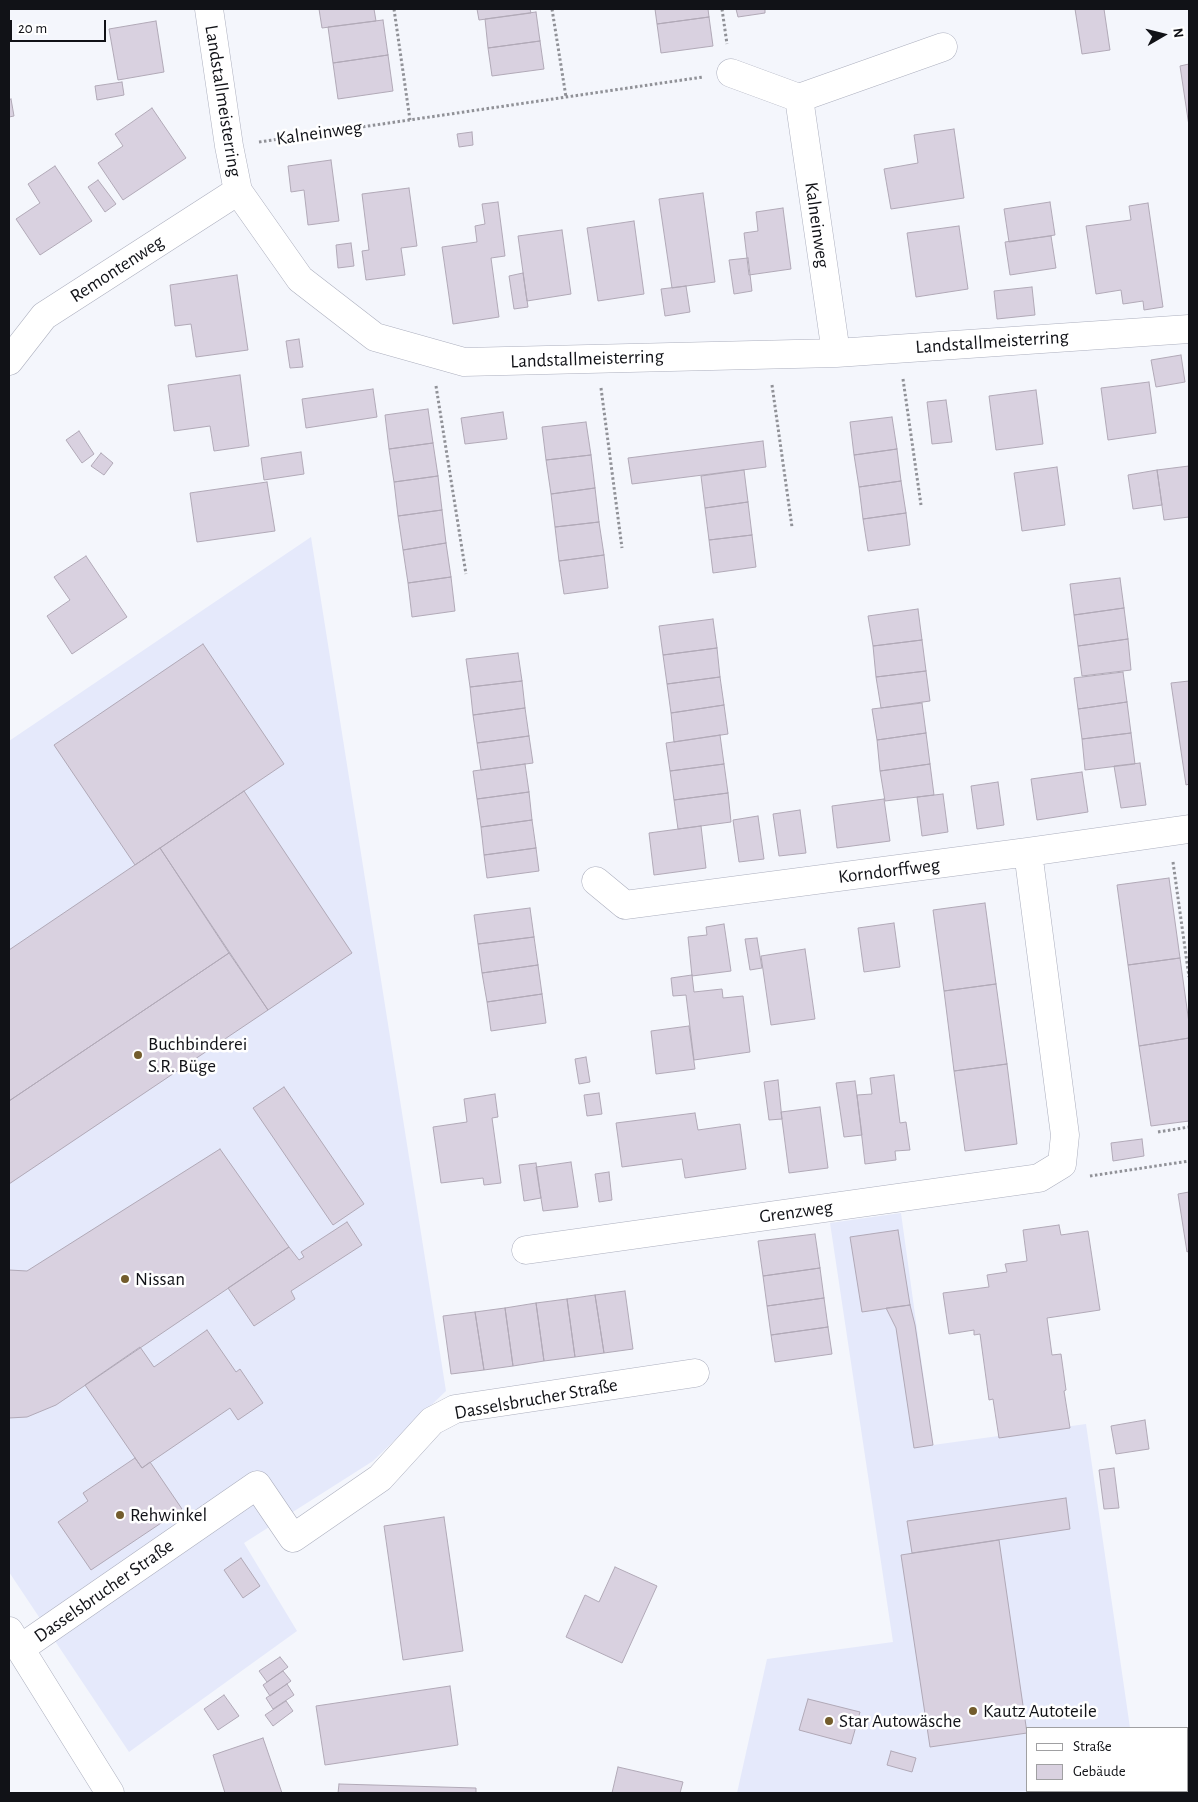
<!DOCTYPE html>
<html>
<head>
<meta charset="utf-8">
<style>
	body { margin:0 }
	#map { position:relative; width:1198px; height:1802px; overflow:hidden; background:#f4f6fc; font-family:"Alegreya Sans",sans-serif }
	canvas { display:block }
	.frame { position:absolute; inset:0; border:10px solid #111217; pointer-events:none }
	.legend { position:absolute; left:1026px; top:1727px; width:162px; height:65px; box-sizing:border-box; background:#fff; border:1px solid #a0a0a2; margin:0; padding:6px 9px; list-style:none; font-size:15px; color:#111217 }
	.legend li { display:flex; align-items:center; gap:10px; height:25px }
	.legend b { width:25px; border:1px solid #a0a0a2 }
	.north { position:absolute; left:1138px; top:10px; width:50px; height:50px; -webkit-text-stroke:4px #fff; paint-order:stroke; rotate:82deg; font-size:14px; font-weight:700; line-height:20px; text-align:center; color:#111217 }
	.north::after { content:''; display:block; margin:auto; width:18px; height:22px; background:#111217; clip-path:polygon(50% 0,100% 100%,50% 72%,0 100%) }
	.scale { position:absolute; left:10px; top:20px; width:96px; height:22px; box-sizing:border-box; border:2px solid #111217; border-top:0; padding-left:6px; font-size:15px; line-height:18px; white-space:nowrap; color:#111217; -webkit-text-stroke:4px #fff; paint-order:stroke }
</style>
</head>
<body>
<div id="map">
<canvas width="1198" height="1802"></canvas>
<div class="frame"></div>
<ul class="legend">
<li><b style="height:6px;background:#fff"></b>Straße</li>
<li><b style="height:14px;background:#d9d1e0"></b>Gebäude</li>
</ul>
<div class="north">N</div>
<div class="scale">20 m</div>
</div>
<script>
const c = document.querySelector('canvas').getContext('2d');
c.lineJoin = 'round';
function fillPath(path, color) {
  c.fillStyle = color;
  c.fill(path, 'evenodd');
}
function toPath(rows) {
  const path = new Path2D();
  for (const r of rows) {
    path.moveTo(r[0], r[1]);
    for (let i = 2; i < r.length; i += 2) path.lineTo(r[i], r[i + 1]);
  }
  return path;
}
function trace(path, color, width, dash) {
  c.strokeStyle = color;
  c.lineWidth = width;
  c.lineCap = dash ? 'butt' : 'round';
  c.setLineDash(dash || []);
  c.stroke(path);
}
function label(font, color, halo, rows, align = 'center') {
  c.font = font + ' "Alegreya Sans",sans-serif';
  c.lineWidth = 5;
  c.setLineDash([]);
  c.textBaseline = 'middle';
  c.strokeStyle = halo;
  c.fillStyle = color;
  for (const [text, x, y, turn = 0] of rows) {
    c.save();
    c.translate(x, y);
    c.rotate((+turn || 0) * Math.PI / 180);
    c.textAlign = isNaN(turn) ? turn : align;
    if (halo) c.strokeText(text, 0, 0);
    c.fillText(text, 0, 0);
    c.restore();
  }
}
fillPath(toPath([
	[311,537,446,1391,373,1461,244,1543,297,1631,129,1752,9,1572,9,741],
	[901,1213,933,1445,1086,1424,1130,1728,1027,1728,1027,1791,1139,1791,1139,1793,737,1793,767,1659,893,1642,830,1223]
]), '#e5e9fb');
const building = toPath([
	[319,9,374,9,376,21,322,28,319,9],
	[477,9,530,9,531,13,479,20,477,9],
	[655,9,708,9,709,17,657,24,655,9],
	[736,9,765,9,765,13,738,17,736,9],
	[1075,9,1104,9,1110,50,1082,54,1075,9],
	[536,12,540,41,488,48,485,19,536,12],
	[709,17,713,46,661,53,657,24,709,17],
	[383,20,388,55,333,63,328,27,383,20],
	[156,21,164,72,118,80,109,29,156,21],
	[540,41,544,69,492,76,488,48,540,41],
	[388,55,393,91,338,99,333,63,388,55],
	[1189,64,1189,126,1180,66,1189,64],
	[122,82,124,95,97,100,95,86,122,82],
	[11,99,14,116,9,117,9,100,11,99],
	[152,108,186,158,123,200,98,163,123,146,115,134,152,108],
	[954,129,964,198,891,209,884,169,918,163,914,135,954,129],
	[472,132,473,145,459,147,457,134,472,132],
	[331,160,339,221,308,225,304,190,291,192,288,166,331,160],
	[55,166,92,221,40,255,16,219,40,203,28,184,55,166],
	[98,180,116,204,105,212,88,187,98,180],
	[409,188,417,246,401,248,405,275,366,280,362,251,369,250,362,194,409,188],
	[703,193,715,282,672,288,659,199,703,193],
	[498,202,505,256,491,258,499,317,453,324,442,247,477,242,475,226,485,224,482,204,498,202],
	[1050,202,1055,235,1009,242,1004,209,1050,202],
	[1148,203,1163,307,1144,310,1143,301,1123,304,1121,290,1096,294,1086,226,1131,220,1129,206,1148,203],
	[783,208,791,269,749,275,744,233,758,231,756,212,783,208],
	[634,221,644,294,598,301,587,228,634,221],
	[959,226,968,289,916,297,907,233,959,226],
	[562,230,571,294,527,301,518,236,562,230],
	[1051,236,1056,268,1010,275,1005,242,1051,236],
	[351,243,354,266,338,268,336,245,351,243],
	[748,258,752,291,734,294,729,260,748,258],
	[523,273,528,307,514,309,509,276,523,273],
	[237,275,248,350,196,357,191,324,175,326,170,285,237,275],
	[686,286,690,312,665,316,661,289,686,286],
	[1032,287,1035,315,997,319,994,291,1032,287],
	[299,339,303,367,290,368,286,341,299,339],
	[1181,355,1185,382,1156,387,1151,360,1181,355],
	[240,375,249,446,214,451,210,426,174,431,168,385,240,375],
	[1149,382,1156,433,1108,440,1101,388,1149,382],
	[373,389,377,417,306,428,302,399,373,389],
	[1036,390,1043,444,996,450,989,396,1036,390],
	[946,400,952,442,932,444,927,402,946,400],
	[428,409,433,443,389,449,385,415,428,409],
	[503,412,507,439,465,444,461,418,503,412],
	[892,417,897,449,854,455,850,422,892,417],
	[586,422,591,455,546,460,542,427,586,422],
	[79,431,94,454,82,463,66,440,79,431],
	[763,441,766,467,632,484,628,458,763,441],
	[433,443,438,476,394,482,389,449,433,443],
	[897,449,901,481,859,487,854,455,897,449],
	[301,452,304,474,264,480,261,458,301,452],
	[101,453,113,463,104,475,91,466,101,453],
	[591,455,595,488,551,494,546,460,591,455],
	[1189,466,1189,517,1164,520,1157,470,1189,466],
	[1057,467,1065,525,1022,531,1014,473,1057,467],
	[744,470,748,502,705,508,701,476,744,470],
	[1157,470,1162,505,1133,509,1128,475,1157,470],
	[438,476,442,510,398,516,394,482,438,476],
	[901,481,906,513,863,519,859,487,901,481],
	[267,482,275,531,197,542,190,493,267,482],
	[595,488,599,522,555,527,551,494,595,488],
	[748,502,752,535,709,540,705,508,748,502],
	[442,510,446,543,403,550,398,516,442,510],
	[906,513,910,545,868,551,863,519,906,513],
	[599,522,604,555,559,561,555,527,599,522],
	[752,535,756,567,713,573,709,540,752,535],
	[446,543,451,577,408,583,403,550,446,543],
	[604,555,608,588,564,594,559,561,604,555],
	[86,556,127,617,72,654,47,616,70,600,54,577,86,556],
	[451,577,455,611,412,617,408,583,451,577],
	[1120,578,1124,608,1074,615,1070,584,1120,578],
	[1124,608,1128,639,1078,646,1074,615,1124,608],
	[918,609,922,640,873,646,868,616,918,609],
	[713,619,717,648,663,655,659,626,713,619],
	[1128,639,1131,670,1082,676,1078,646,1128,639],
	[922,640,926,671,876,677,873,646,922,640],
	[203,644,284,764,135,865,54,745,203,644],
	[717,648,720,677,667,684,663,655,717,648],
	[518,653,522,681,470,687,466,659,518,653],
	[926,671,930,701,881,708,876,677,926,671],
	[1123,672,1127,702,1078,709,1074,678,1123,672],
	[720,677,724,705,671,713,667,684,720,677],
	[522,681,525,708,473,715,470,687,522,681],
	[1189,681,1189,784,1186,785,1171,683,1189,681],
	[1127,702,1131,733,1082,739,1078,709,1127,702],
	[922,703,926,733,877,740,872,709,922,703],
	[724,705,728,734,674,742,671,713,724,705],
	[525,708,529,736,477,743,473,715,525,708],
	[926,733,930,764,880,771,877,740,926,733],
	[1131,733,1135,764,1085,770,1082,739,1131,733],
	[720,735,724,764,670,771,666,743,720,735],
	[529,736,533,763,481,770,477,743,529,736],
	[1140,763,1146,805,1121,808,1114,766,1140,763],
	[525,764,529,792,477,799,473,771,525,764],
	[724,764,728,793,674,800,670,771,724,764],
	[930,764,934,795,885,801,880,771,930,764],
	[1082,772,1088,812,1037,820,1031,779,1082,772],
	[998,782,1004,825,977,829,971,786,998,782],
	[244,791,352,953,268,1010,160,848,244,791],
	[529,792,532,820,481,827,477,799,529,792],
	[728,793,731,822,678,829,674,800,728,793],
	[943,794,948,832,922,836,917,797,943,794],
	[884,799,890,841,837,848,832,806,884,799],
	[800,810,806,853,779,856,773,814,800,810],
	[758,816,764,859,739,862,733,820,758,816],
	[532,820,536,848,484,855,481,827,532,820],
	[701,826,706,868,654,875,649,833,701,826],
	[160,848,229,953,9,1101,9,950,160,848],
	[536,848,539,871,487,878,484,855,536,848],
	[1169,878,1180,958,1128,965,1117,885,1169,878],
	[985,903,996,984,944,991,933,910,985,903],
	[530,908,534,937,478,944,474,915,530,908],
	[894,923,900,967,864,972,858,928,894,923],
	[724,924,731,971,692,976,688,937,707,935,706,927,724,924],
	[534,937,538,965,482,973,478,944,534,937],
	[757,938,762,968,750,970,745,939,757,938],
	[805,949,815,1019,771,1025,761,956,805,949],
	[229,953,268,1010,9,1184,9,1101,229,953],
	[1180,958,1189,1023,1189,1038,1139,1046,1128,965,1180,958],
	[538,965,542,994,487,1002,482,973,538,965],
	[692,975,694,992,722,989,723,998,743,996,750,1052,694,1060,686,995,673,996,671,978,692,975],
	[996,984,1007,1064,954,1071,944,991,996,984],
	[542,994,546,1023,491,1031,487,1002,542,994],
	[689,1026,695,1069,656,1074,651,1031,689,1026],
	[1189,1038,1189,1121,1151,1126,1139,1046,1189,1038],
	[586,1057,590,1082,579,1084,575,1059,586,1057],
	[1007,1064,1017,1144,965,1151,954,1071,1007,1064],
	[894,1075,900,1123,906,1122,910,1150,895,1151,896,1160,865,1164,857,1095,872,1094,870,1078,894,1075],
	[778,1080,782,1119,769,1120,764,1082,778,1080],
	[855,1081,862,1135,844,1137,836,1083,855,1081],
	[284,1087,364,1204,333,1225,253,1108,284,1087],
	[599,1093,602,1114,587,1116,584,1095,599,1093],
	[495,1094,498,1117,492,1118,501,1183,484,1185,483,1178,441,1183,433,1127,467,1122,464,1099,495,1094],
	[820,1107,828,1168,789,1173,781,1112,820,1107],
	[695,1113,698,1130,740,1124,746,1169,685,1178,682,1159,622,1167,616,1123,695,1113],
	[1142,1139,1144,1156,1113,1161,1111,1143,1142,1139],
	[220,1149,289,1247,56,1405,27,1417,9,1418,9,1270,27,1271,220,1149],
	[571,1162,578,1207,543,1211,536,1167,571,1162],
	[536,1163,541,1198,524,1201,519,1165,536,1163],
	[609,1172,612,1200,599,1202,595,1174,609,1172],
	[1189,1192,1189,1251,1187,1252,1178,1194,1189,1192],
	[347,1222,362,1245,291,1291,295,1299,254,1326,228,1288,289,1247,299,1260,304,1257,301,1252,347,1222],
	[1059,1225,1061,1235,1088,1231,1100,1310,1047,1318,1052,1355,1061,1354,1066,1390,1064,1391,1070,1428,999,1438,993,1399,989,1400,980,1334,974,1335,974,1330,949,1334,943,1293,989,1287,987,1275,1007,1272,1005,1264,1027,1261,1023,1230,1059,1225],
	[898,1230,910,1305,862,1312,850,1237,898,1230],
	[815,1234,820,1268,763,1276,758,1241,815,1234],
	[820,1268,824,1298,767,1306,763,1276,820,1268],
	[625,1291,633,1349,604,1353,595,1295,625,1291],
	[595,1295,604,1353,575,1357,567,1299,595,1295],
	[824,1298,828,1327,771,1335,767,1306,824,1298],
	[567,1299,575,1357,544,1361,536,1303,567,1299],
	[536,1303,544,1361,513,1366,505,1308,536,1303],
	[910,1305,915,1325,933,1445,914,1448,896,1328,886,1308,910,1305],
	[505,1308,513,1366,484,1370,475,1312,505,1308],
	[475,1312,484,1370,451,1374,443,1316,475,1312],
	[828,1327,832,1354,775,1362,771,1335,828,1327],
	[207,1330,236,1372,240,1369,263,1403,238,1420,230,1408,142,1468,85,1385,140,1347,154,1367,207,1330],
	[1145,1420,1149,1449,1116,1454,1111,1426,1145,1420],
	[135,1458,142,1468,150,1462,182,1509,91,1570,58,1522,88,1501,83,1493,135,1458],
	[1114,1468,1119,1508,1104,1509,1099,1470,1114,1468],
	[1066,1498,1070,1529,912,1553,907,1521,1066,1498],
	[444,1517,463,1651,403,1660,384,1526,444,1517],
	[999,1540,1027,1733,930,1747,901,1555,999,1540],
	[241,1558,260,1586,243,1598,224,1570,241,1558],
	[615,1567,657,1586,622,1663,566,1637,585,1595,599,1602,615,1567],
	[280,1657,288,1667,267,1682,259,1671,280,1657],
	[283,1671,291,1681,270,1696,263,1685,283,1671],
	[287,1684,294,1695,273,1709,266,1698,287,1684],
	[450,1686,458,1745,325,1765,316,1706,450,1686],
	[224,1695,239,1716,218,1730,204,1709,224,1695],
	[808,1699,860,1712,851,1744,799,1730,808,1699],
	[286,1701,293,1711,273,1726,265,1715,286,1701],
	[263,1738,282,1793,225,1793,213,1755,263,1738],
	[891,1751,916,1758,912,1772,887,1765,891,1751],
	[618,1767,683,1782,680,1793,612,1793,618,1767],
	[339,1784,476,1788,476,1793,338,1793,339,1784],
	[1048,1791,1087,1791,1087,1793,1048,1793,1048,1791]
]);
fillPath(building, '#d9d1e0');
trace(building, '#b1a9b7', 1);
const minor = toPath([
	[209,9,229,146,238,191,300,279,375,337,464,362,836,353,1189,329],
	[731,73,799,98],
	[836,353,799,98,943,47],
	[9,361,44,316,238,191],
	[596,881,625,905,1028,852,1189,829],
	[526,1250,1039,1178,1062,1164,1065,1135,1028,852],
	[9,1631,110,1793],
	[21,1648,257,1485,293,1538,380,1478,432,1421,455,1409,695,1373]
]);
trace(minor, '#acafbe', 29);
trace(toPath([
	[394,9,410,120],
	[552,9,566,97],
	[722,9,727,44],
	[259,142,703,77],
	[903,379,921,505],
	[772,385,792,527],
	[436,386,466,574],
	[601,388,622,548],
	[1173,862,1189,977],
	[1158,1132,1189,1127],
	[1090,1176,1189,1161]
]), '#909197', 3, [2.5, 2.5]);
trace(minor, '#fff', 28);
for (const [x, y, r, color] of [
	[138,1055,5,"#735c2c"],
	[125,1279,5,"#735c2c"],
	[120,1515,5,"#735c2c"],
	[973,1711,5,"#735c2c"],
	[829,1721,5,"#735c2c"]
]) {
  const dot = new Path2D();
  dot.arc(x, y, r, 0, 2 * Math.PI);
  c.fillStyle = color;
  c.fill(dot);
  trace(dot, '#fff', 2);
}
label('19px', '#111217', '#fff', [
	["Landstallmeisterring",223,101,81],
	["Kalneinweg",319,133,-8],
	["Kalneinweg",817,225,82],
	["Remontenweg",117,269,-33],
	["Landstallmeisterring",992,342,-4],
	["Landstallmeisterring",587,359,-2],
	["Korndorffweg",889,871,-7],
	["Grenzweg",796,1212,-8],
	["Dasselsbrucher Straße",536,1399,-10],
	["Dasselsbrucher Straße",104,1591,-35]
]);
label('19px', '#111217', '#fff', [
	["Buchbinderei",148,1044],
	["S.R. Büge",148,1066],
	["Nissan",135,1279],
	["Rehwinkel",130,1515],
	["Kautz Autoteile",983,1711],
	["Star Autowäsche",839,1721]
], 'left');
</script>
</body>
</html>
